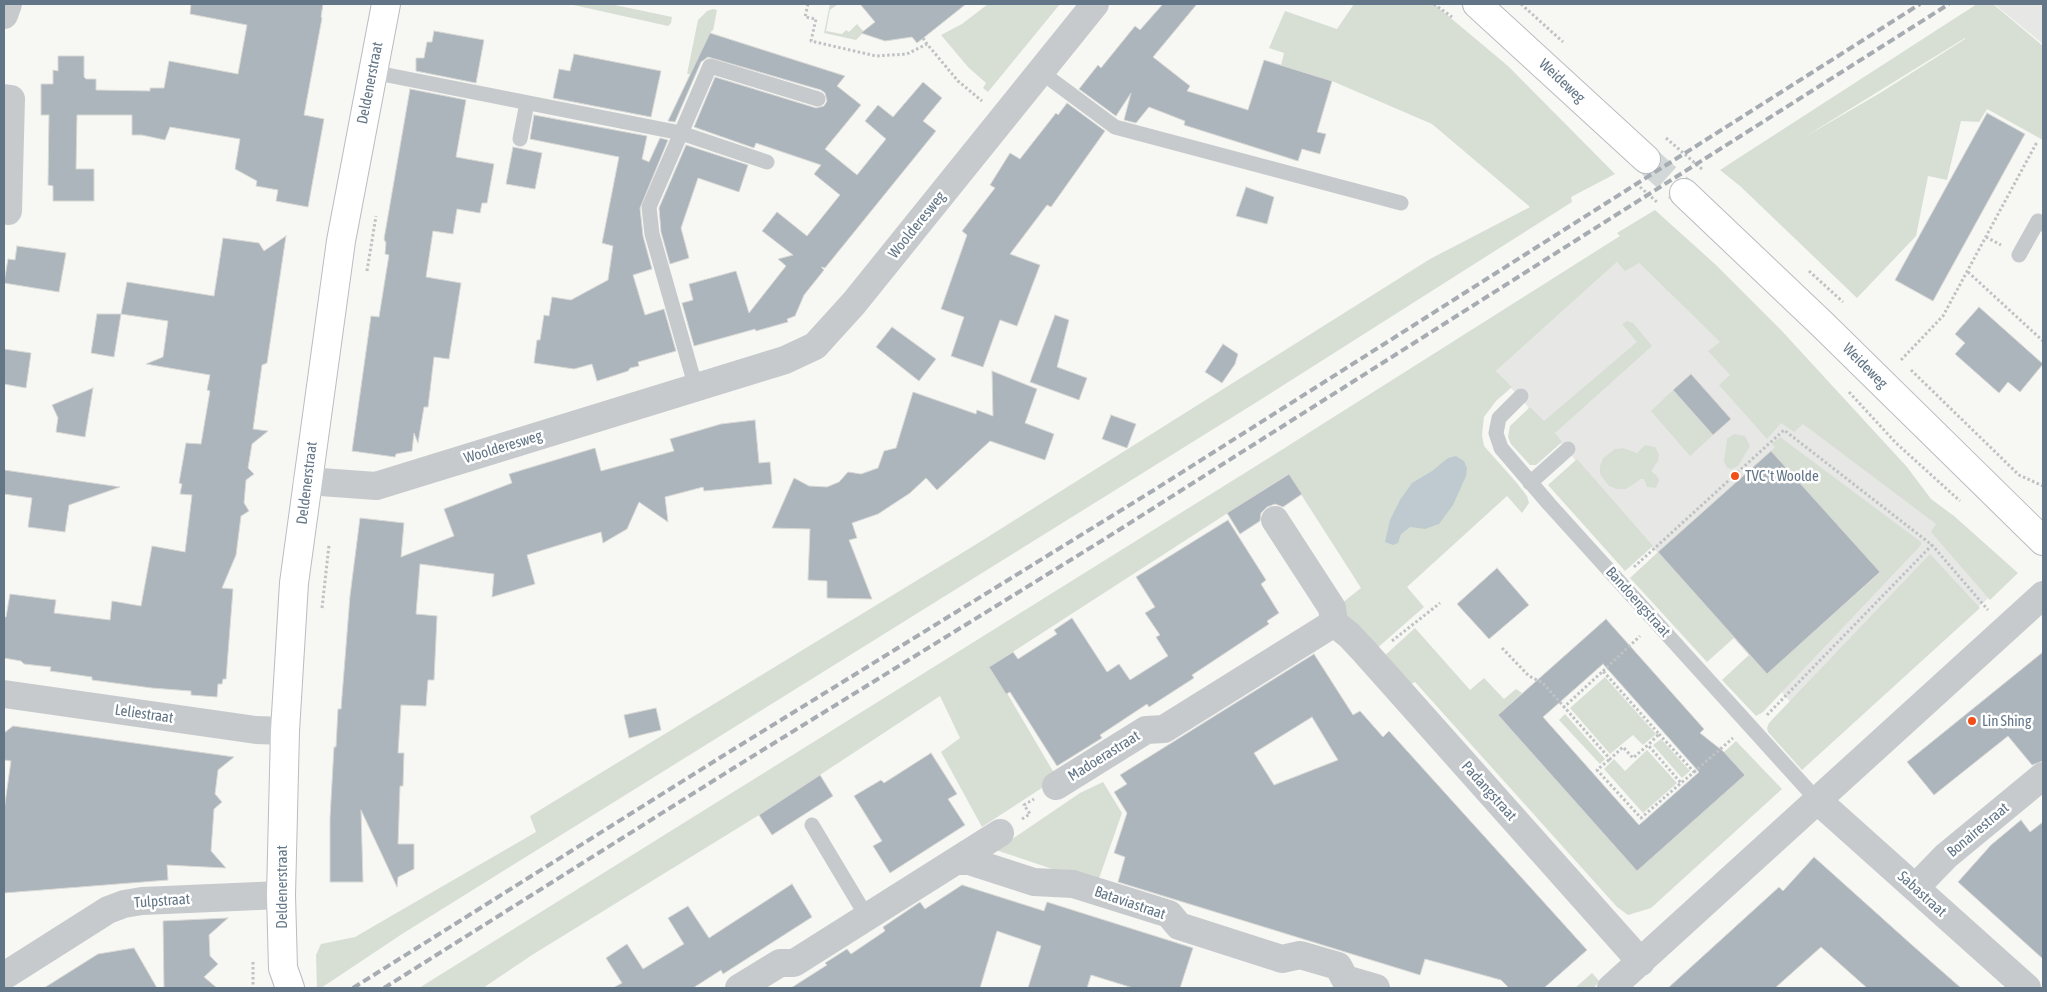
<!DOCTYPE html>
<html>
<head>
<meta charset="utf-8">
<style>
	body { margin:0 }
	#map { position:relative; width:2047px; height:992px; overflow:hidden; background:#f7f7f3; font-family:"Asap Condensed",sans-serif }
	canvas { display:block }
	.frame { position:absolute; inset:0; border:5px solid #637687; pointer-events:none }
</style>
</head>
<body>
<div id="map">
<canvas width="2047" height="992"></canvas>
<div class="frame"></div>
</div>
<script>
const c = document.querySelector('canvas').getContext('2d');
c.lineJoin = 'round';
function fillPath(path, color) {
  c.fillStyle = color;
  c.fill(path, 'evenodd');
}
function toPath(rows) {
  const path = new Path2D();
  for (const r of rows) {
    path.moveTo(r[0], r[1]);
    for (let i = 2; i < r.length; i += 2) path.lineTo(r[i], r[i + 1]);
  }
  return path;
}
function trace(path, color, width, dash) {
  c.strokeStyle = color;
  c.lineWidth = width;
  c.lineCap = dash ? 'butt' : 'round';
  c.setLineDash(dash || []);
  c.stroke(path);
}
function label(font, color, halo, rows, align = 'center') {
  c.font = font + ' "Asap Condensed",sans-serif';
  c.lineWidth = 5;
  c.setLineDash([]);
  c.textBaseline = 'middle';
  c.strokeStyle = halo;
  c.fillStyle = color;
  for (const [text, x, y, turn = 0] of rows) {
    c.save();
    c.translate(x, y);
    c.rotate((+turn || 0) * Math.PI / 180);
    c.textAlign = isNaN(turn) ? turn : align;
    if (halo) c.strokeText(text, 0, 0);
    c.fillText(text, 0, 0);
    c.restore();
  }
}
fillPath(toPath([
	[1994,4,2043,4,2043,44],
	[1617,262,1639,263,1713,335,2008,581,1825,741,1496,371]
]), '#e7e8e6');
fillPath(toPath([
	[569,4,610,4,672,17,671,23,668,26],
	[830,4,838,4,830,10,826,31,842,34,846,30,849,32,857,24,864,32,856,40,824,33],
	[988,4,1060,4,988,92,983,88,986,83,968,67,941,35,962,24],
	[1354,4,1434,4,1508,66,1615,174,1571,197,1572,202,1260,400,402,934,321,988,317,988,316,955,321,944,355,937,536,832,530,816,975,545,1430,259,1530,207,1432,124,1332,81,1281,65,1284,53,1269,48,1285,11,1337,29],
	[1977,4,1993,4,2043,46,2043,140,1987,109,1979,122,1961,121,1947,180,1928,176,1916,236,1857,298,1740,186,1720,170],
	[1965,39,1880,93,1803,138,1965,38],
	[713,9,717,10,713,31,712,30,691,74,687,74,698,20,707,11],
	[1655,210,1716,265,1781,330,1907,467,1931,499,1954,516,2018,573,1990,600,1931,532,1936,524,1803,424,1794,432,1781,423,1767,439,1719,385,1730,375,1708,351,1720,342,1639,263,1625,271,1617,262,1496,371,1512,387,1496,401,1484,417,1482,435,1484,446,1516,482,1527,496,1529,503,1522,513,1507,496,1407,587,1424,607,1375,650,1345,616,1342,603,1361,588,1288,474,991,666,1057,778,982,827,941,752,960,738,940,696,759,815,532,955,483,988,419,988,1272,456,1620,236,1617,233],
	[1627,321,1633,323,1652,346,1555,433,1562,442,1536,465,1530,465,1511,444,1508,437,1510,426,1530,407,1544,421,1637,342,1622,324],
	[1673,390,1713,435,1690,456,1651,411],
	[1734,434,1745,436,1750,446,1738,466,1731,469,1727,468,1724,461,1727,439],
	[1780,437,1921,542,1921,545,1763,712,1756,716,1722,680,1750,654,1768,673,1880,573,1771,451,1775,447,1772,444],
	[1645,445,1655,447,1659,454,1658,461,1651,471,1657,476,1659,480,1656,488,1647,487,1644,479,1641,479,1626,489,1617,489,1609,486,1600,474,1600,466,1603,458,1615,449,1623,448,1637,453],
	[1577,459,1653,546,1625,571,1548,485],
	[1658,552,1735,637,1707,662,1630,578],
	[1930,554,1980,608,1802,770,1768,732,1767,728,1769,723],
	[1415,628,1470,690,1484,678,1504,699,1516,689,1522,693,1498,715,1594,822,1618,801,1634,820,1611,842,1745,775,1724,752,1736,741,1782,789,1651,908,1628,915,1617,907,1415,682,1409,685,1382,658],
	[1605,677,1656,734,1643,745,1633,735,1610,754,1570,708],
	[1565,714,1605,759,1600,764,1559,720],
	[1661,739,1690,771,1682,778,1653,745],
	[1647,750,1677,783,1643,813,1604,769,1614,759,1625,771],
	[1103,782,1122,813,1097,884,996,850,1080,793],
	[1592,973,1600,982,1593,988,1575,988]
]), '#d7dfd4');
fillPath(toPath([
	[1456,456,1464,461,1467,468,1466,476,1453,505,1439,524,1425,529,1410,527,1401,534,1398,543,1393,545,1385,542,1390,520,1400,500,1412,483,1432,471,1448,458]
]), '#bfcad0');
const building = toPath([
	[191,4,323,4,321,17,322,18,304,115,324,119,308,207,276,201,278,190,256,186,257,181,235,169,240,139,170,127,165,140,142,135,132,135,132,115,77,115,76,169,94,169,94,201,53,201,53,186,48,185,49,115,41,115,41,84,53,84,53,70,58,71,58,56,84,56,84,77,86,79,96,79,96,90,150,91,150,88,164,88,169,61,238,74,247,25,190,14,191,4],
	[860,4,966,4,917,43,912,37,885,41,861,33,875,22,860,4],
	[1163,4,1197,4,1153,57,1190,86,1187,91,1248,110,1264,60,1332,81,1317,132,1326,134,1320,154,1302,149,1298,161,1184,125,1185,121,1149,107,1136,123,1124,120,1131,93,1116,116,1079,89,1098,65,1101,68,1135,26,1140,30,1163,4],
	[434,31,484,40,476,83,416,71,416,58,424,58,427,42,432,42,434,31],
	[710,33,845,76,837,86,861,105,825,149,857,175,886,139,865,121,878,105,893,117,923,82,942,98,923,121,936,131,825,268,821,267,824,270,804,295,795,316,787,319,788,322,756,331,755,329,694,346,682,303,693,300,689,284,736,271,749,313,786,266,778,259,793,255,762,231,777,212,807,236,840,195,814,174,821,165,756,143,754,148,694,127,715,77,816,108,824,106,827,101,825,93,821,90,708,57,701,62,675,122,668,121,710,33],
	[574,54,661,71,651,117,553,98,559,69,570,71,574,54],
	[410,89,466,100,456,157,494,164,487,203,482,203,480,213,457,209,453,234,433,231,426,277,461,283,449,359,434,357,428,407,424,407,418,443,414,433,412,451,396,454,395,457,352,451,371,316,379,317,389,255,385,254,386,243,384,239,410,89],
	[1067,103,1105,131,1051,207,1047,205,1010,254,1040,265,1017,326,1000,320,983,367,951,356,964,317,941,309,967,235,962,231,995,188,990,185,1010,153,1020,159,1056,113,1058,115,1067,103],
	[1987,113,2025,134,1933,301,1895,280,1987,113],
	[534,115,647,136,642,159,649,162,660,138,668,140,640,208,643,236,652,269,633,275,645,315,664,309,676,351,638,362,639,366,630,368,628,371,597,381,592,364,574,369,534,363,537,340,540,340,544,315,549,316,552,297,571,300,608,280,613,246,602,243,619,157,530,139,534,115],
	[686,145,748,165,739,192,698,178,681,228,689,258,670,264,661,232,659,208,686,145],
	[513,147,542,153,535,189,506,184,513,147],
	[1246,187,1274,197,1267,224,1236,216,1246,187],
	[286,236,267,363,262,365,253,429,268,431,252,444,248,468,254,474,246,480,244,503,249,511,241,516,236,555,222,588,233,589,226,679,223,679,222,684,218,684,217,697,191,695,191,691,152,688,92,680,92,677,50,671,51,667,24,664,21,661,4,658,4,617,6,617,10,594,56,600,54,613,110,620,112,601,141,606,152,546,185,552,192,495,180,494,182,484,179,483,186,443,201,444,210,391,207,390,210,375,146,364,163,357,168,321,121,314,127,282,214,296,223,238,259,243,264,251,286,236],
	[17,246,66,253,59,292,4,283,8,259,15,260,17,246],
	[1979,307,2043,364,2020,392,2008,382,1999,393,1955,354,1965,343,1955,334,1979,307],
	[97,314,121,314,114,357,91,353,97,314],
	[1055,315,1069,320,1057,367,1087,378,1079,400,1030,382,1055,315],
	[892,327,936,359,919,381,876,347,892,327],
	[1223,344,1238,354,1235,364,1222,383,1205,372,1223,344],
	[4,349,31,353,26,388,4,384,4,349],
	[992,371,1037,389,1025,423,1054,434,1045,460,990,441,937,490,926,478,910,493,878,514,852,523,857,538,849,540,872,599,827,598,827,581,808,580,810,529,772,528,794,478,809,486,827,487,839,482,848,472,861,474,878,468,884,451,896,448,913,392,976,414,977,410,993,416,992,371],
	[1691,374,1731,419,1713,435,1673,390,1691,374],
	[93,388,85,437,56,432,58,418,52,405,93,388],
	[1111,415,1136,424,1127,448,1102,439,1111,415],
	[755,420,759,463,770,462,772,484,704,491,703,487,665,497,668,522,639,502,627,529,603,543,601,532,527,555,535,584,492,597,494,574,420,564,416,614,437,616,434,680,428,680,426,706,401,705,398,753,404,753,403,786,400,786,398,844,414,844,414,869,398,877,397,887,361,810,363,882,330,882,330,818,334,747,336,747,338,709,341,709,350,596,360,518,404,523,401,557,454,536,444,509,512,483,509,474,595,448,601,471,674,451,670,439,721,424,755,420],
	[1771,451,1880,572,1767,674,1658,552,1771,451],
	[4,470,120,487,69,505,65,532,28,527,32,498,4,494,4,470],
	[1289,474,1302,494,1283,507,1275,504,1267,507,1261,513,1260,521,1240,534,1227,513,1289,474],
	[1228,520,1266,580,1261,584,1279,613,1267,621,1269,624,1192,675,1194,678,1149,707,1147,704,1100,735,1102,738,1057,766,1010,692,1006,694,989,667,1013,652,1018,659,1057,634,1054,630,1072,618,1107,672,1119,664,1130,680,1168,656,1156,637,1160,635,1145,613,1155,607,1136,577,1228,520],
	[1497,568,1529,605,1489,639,1457,604,1497,568],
	[1606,619,1704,729,1700,733,1724,752,1745,775,1637,871,1498,715,1606,619],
	[1603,664,1699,772,1639,825,1543,717,1603,664],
	[2043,652,2043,761,2032,765,2008,736,1934,795,1907,762,2043,652],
	[1314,654,1353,715,1360,711,1383,737,1389,731,1587,950,1544,988,1509,988,1501,980,1425,959,1420,975,1118,882,1125,857,1114,853,1127,813,1114,792,1127,784,1120,775,1314,654],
	[1312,717,1338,760,1274,785,1254,753,1312,717],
	[656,708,661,730,629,738,624,715,656,708],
	[13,726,234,757,218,770,215,794,222,802,214,809,211,851,226,868,167,865,168,880,4,893,4,810,11,761,4,760,4,733,13,726],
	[931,753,957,794,948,799,965,825,890,873,873,846,882,841,854,796,881,780,884,783,931,753],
	[820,775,833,796,772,835,759,815,820,775],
	[2021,820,2030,832,2043,822,2043,959,1958,882,1991,845,2021,820],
	[1814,857,1912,945,1961,988,1867,988,1821,947,1775,988,1668,988,1779,887,1783,891,1814,857],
	[792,884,812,917,723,974,721,970,693,988,613,988,622,983,606,958,627,944,643,969,684,944,668,918,688,906,709,938,792,884],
	[962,885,1044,911,1047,902,1193,948,1180,988,1133,988,1091,975,1087,988,1028,988,1041,946,997,931,980,988,791,988,827,965,825,963,847,949,851,954,885,931,883,927,920,902,925,909,962,885],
	[228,918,209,935,210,956,218,964,204,977,217,988,164,988,163,921,228,918],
	[134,948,157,988,44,988,98,954,134,948]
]);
fillPath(building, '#acb5bb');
trace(building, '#d8d8d5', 1);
trace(toPath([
	[1646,159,1684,193]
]), '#d2d7d8', 28, [28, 14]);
const secondary = toPath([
	[290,988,283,968,281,895,285,731,294,583,341,241,386,4]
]);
const primary = toPath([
	[1477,4,1646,159],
	[1684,193,1823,325,2043,541]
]);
trace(secondary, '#b8bdc2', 30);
trace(primary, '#b9bdc1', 30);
trace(toPath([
	[808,4,805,17,816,19,811,41,876,56,907,54,927,44,958,81,982,101],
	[1434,4,1452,17],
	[1521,4,1563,42],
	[923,38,927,44],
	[1666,138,1703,170],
	[1640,187,1658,203],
	[1986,237,2001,245],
	[367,271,376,216],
	[1809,271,1843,302],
	[1968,272,2043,341],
	[1901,360,1943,316,2037,142],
	[1911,370,2019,475,2043,486],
	[1849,392,1896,443,1960,501],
	[1634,567,1784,430,1932,545,1988,610],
	[322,608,329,545],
	[1392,641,1440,603],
	[1502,648,1529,676,1543,683,1610,759,1623,747,1633,758,1648,745,1681,783,1641,818,1597,770,1610,759],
	[1603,671,1640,636],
	[1563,708,1603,671,1659,734,1648,745],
	[1767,715,1932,545],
	[1659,734,1694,772,1681,783],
	[1694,772,1733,738],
	[1022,819,1030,814,1024,805,1034,799],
	[253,962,253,988]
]), '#bfc2c4', 3, [2.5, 2.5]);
trace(toPath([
	[372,72,681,133,767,162],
	[1041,72,1115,127,1401,203],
	[520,139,527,103],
	[2019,255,2038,221,2043,224],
	[696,388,652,234,649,207,710,66,818,99],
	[1521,396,1499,418,1496,433,1501,448,1549,504,1817,800],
	[1530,483,1568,449],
	[812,825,867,917]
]), '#c6cacd', 15);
trace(toPath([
	[4,15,8,4],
	[4,98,11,99,8,211],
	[307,481,376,486,785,360,815,346,854,303,1095,4],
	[1334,623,1349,635,1364,651,1641,962],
	[4,694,256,730,285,731],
	[1056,786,1146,730,1164,729,1334,623,1332,608,1275,520],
	[1817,800,2027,988],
	[958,861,969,861,1034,882,1073,884,1169,914,1179,926,1282,959,1300,955,1338,966,1345,979,1376,988],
	[1915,888,1946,856,2043,776],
	[4,976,108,910,124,904,142,901,281,895],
	[739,988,780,963,794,963,1000,833],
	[1611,988,2043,595]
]), '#c6cacd', 28);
trace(secondary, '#fff', 28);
trace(primary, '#fff', 28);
trace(toPath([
	[353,988,721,757,1154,490,1920,4],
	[384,988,732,769,1103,540,1949,4]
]), '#a6acb2', 4, [8, 4]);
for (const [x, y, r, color] of [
	[1735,476,5,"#f24e17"],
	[1972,721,5,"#f24e17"]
]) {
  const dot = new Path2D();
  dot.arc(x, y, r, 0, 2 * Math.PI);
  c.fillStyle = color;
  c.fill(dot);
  trace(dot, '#fff', 2);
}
label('15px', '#637687', '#fff', [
	["Weideweg",1562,81,43],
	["Deldenerstraat",370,83,-79],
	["Woolderesweg",917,225,-51],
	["Weideweg",1865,366,45],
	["Woolderesweg",503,447,-17],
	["Deldenerstraat",307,483,-83],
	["Bandoengstraat",1638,602,48],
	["Leliestraat",144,714,8],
	["Madoerastraat",1104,756,-32],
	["Padangstraat",1489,791,48],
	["Bonairestraat",1978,830,-40],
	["Deldenerstraat",282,887,-90],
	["Sabastraat",1922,894,42],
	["Tulpstraat",162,901,-4],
	["Bataviastraat",1130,903,19]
]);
label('15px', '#637687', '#fff', [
	["TVC 't Woolde",1745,476],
	["Lin Shing",1982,721]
], 'left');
</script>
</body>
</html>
